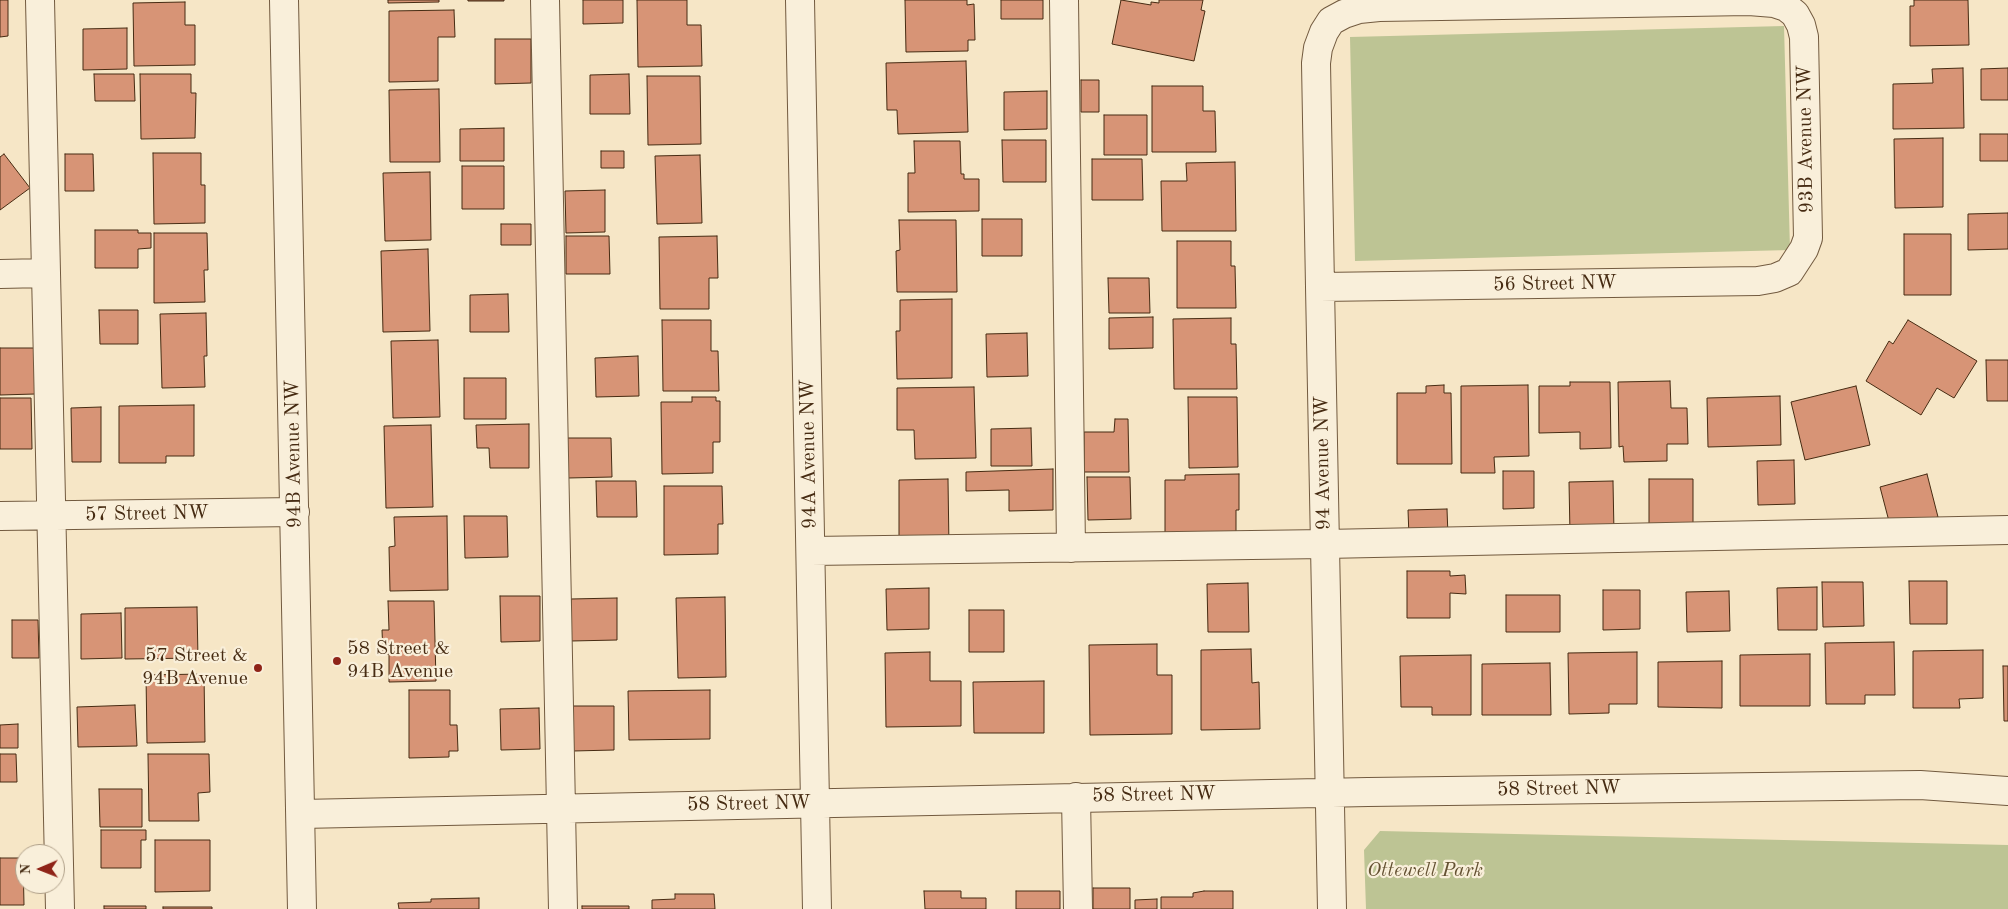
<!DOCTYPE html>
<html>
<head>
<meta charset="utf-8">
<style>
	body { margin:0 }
	#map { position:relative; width:2008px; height:909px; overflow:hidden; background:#f6e6c6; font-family:"Old Standard TT",serif }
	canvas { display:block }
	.north { position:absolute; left:15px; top:844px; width:50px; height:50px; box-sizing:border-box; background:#f9efda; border:1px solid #b1a18a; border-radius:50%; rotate:269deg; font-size:14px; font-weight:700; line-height:20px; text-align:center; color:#462b12 }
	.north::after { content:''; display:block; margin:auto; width:18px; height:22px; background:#8f2418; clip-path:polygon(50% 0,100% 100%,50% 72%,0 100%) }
</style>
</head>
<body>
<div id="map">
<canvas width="2008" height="909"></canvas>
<div class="north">N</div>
</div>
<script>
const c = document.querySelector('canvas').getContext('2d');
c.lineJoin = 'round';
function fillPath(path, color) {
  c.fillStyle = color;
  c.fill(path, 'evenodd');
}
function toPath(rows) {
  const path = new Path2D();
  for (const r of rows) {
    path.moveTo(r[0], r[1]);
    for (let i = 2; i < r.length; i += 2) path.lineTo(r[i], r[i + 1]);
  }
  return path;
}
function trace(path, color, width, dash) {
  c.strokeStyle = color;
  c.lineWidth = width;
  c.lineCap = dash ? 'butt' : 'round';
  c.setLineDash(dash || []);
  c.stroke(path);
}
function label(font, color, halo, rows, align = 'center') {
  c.font = font + ' "Old Standard TT",serif';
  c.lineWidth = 4.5;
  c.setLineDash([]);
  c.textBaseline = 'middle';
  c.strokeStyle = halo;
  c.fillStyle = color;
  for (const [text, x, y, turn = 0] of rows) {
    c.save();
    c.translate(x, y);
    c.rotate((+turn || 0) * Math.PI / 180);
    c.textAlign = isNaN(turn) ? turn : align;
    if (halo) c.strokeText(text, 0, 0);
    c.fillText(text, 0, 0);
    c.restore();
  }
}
fillPath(toPath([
	[1784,26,1790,250,1355,261,1350,37],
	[1380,831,2008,845,2008,909,1366,909,1364,850]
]), '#bdc494');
const building = toPath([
	[0,0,8,0,8,36,0,37,0,0],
	[388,0,439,0,439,2,388,3,388,0],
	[468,0,504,0,504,1,468,1,468,0],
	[583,0,623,0,623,23,583,24,583,0],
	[637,0,687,0,687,25,701,25,702,66,638,67,637,0],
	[905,0,967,0,967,5,974,4,975,40,968,40,968,51,906,52,905,0],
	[1001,0,1043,0,1043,19,1001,19,1001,0],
	[1121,0,1151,5,1151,2,1159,3,1159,0,1203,0,1201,10,1205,11,1194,61,1112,44,1121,0],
	[1914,0,1968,0,1969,45,1910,46,1910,6,1914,6,1914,0],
	[185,2,185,25,195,25,195,65,134,66,133,3,185,2],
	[454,10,455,37,438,37,438,81,389,82,389,11,454,10],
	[127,28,127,69,83,70,83,29,127,28],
	[495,39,531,39,531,83,495,84,495,39],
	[966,61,968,132,898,134,897,110,887,110,886,63,966,61],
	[1963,68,1964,128,1893,129,1893,84,1933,83,1932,69,1963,68],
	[2008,68,2008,100,1981,100,1981,69,2008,68],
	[94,74,134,74,135,101,95,101,94,74],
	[140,74,191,74,191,93,196,93,195,138,141,139,140,74],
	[629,74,630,114,590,114,590,75,629,74],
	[647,76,700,76,701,144,648,145,647,76],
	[1081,80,1099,80,1099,112,1081,112,1081,80],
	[1152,86,1203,86,1203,111,1215,111,1216,152,1152,152,1152,86],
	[439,89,440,162,390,162,389,90,439,89],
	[1047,91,1047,129,1004,130,1004,92,1047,91],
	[1104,115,1147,115,1147,155,1104,155,1104,115],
	[504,128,504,161,460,161,460,129,504,128],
	[1980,134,2008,134,2008,161,1980,161,1980,134],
	[1943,138,1943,207,1895,208,1894,139,1943,138],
	[1002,140,1046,140,1046,182,1003,182,1002,140],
	[914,141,960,141,961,174,964,174,964,179,979,179,979,211,908,212,908,173,915,173,914,141],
	[601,151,624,151,624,168,601,168,601,151],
	[153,153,201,153,201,185,205,185,205,223,154,224,153,153],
	[4,154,30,188,0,210,0,157,4,154],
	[65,154,93,154,94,191,65,191,65,154],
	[700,155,702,223,657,224,655,156,700,155],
	[1092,159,1142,159,1143,200,1092,200,1092,159],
	[1235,162,1236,231,1162,231,1161,181,1187,181,1186,163,1235,162],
	[462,166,504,166,504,209,462,209,462,166],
	[430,172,431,240,385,241,383,173,430,172],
	[605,190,605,232,566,233,565,191,605,190],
	[2008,213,2008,249,1968,250,1968,214,2008,213],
	[982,219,1022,219,1022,256,982,256,982,219],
	[899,220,956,220,957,292,897,292,896,251,900,250,899,220],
	[501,224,531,224,531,245,501,245,501,224],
	[95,230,138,230,138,233,151,233,151,248,138,249,138,268,95,268,95,230],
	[154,233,207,233,208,270,204,270,205,302,154,303,154,233],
	[1904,234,1951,234,1951,295,1904,295,1904,234],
	[566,236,609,236,610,274,566,274,566,236],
	[717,236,718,278,709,278,709,309,660,309,659,237,717,236],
	[1177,241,1231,241,1231,266,1235,266,1236,308,1177,308,1177,241],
	[428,249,430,331,383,332,381,251,428,249],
	[1108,278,1149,278,1150,313,1109,313,1108,278],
	[508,294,509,332,470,332,470,295,508,294],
	[952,299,952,378,897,379,896,331,900,331,900,300,952,299],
	[99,310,138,310,138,344,100,344,99,310],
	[206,313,207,356,204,356,205,387,162,388,160,314,206,313],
	[1153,317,1153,348,1109,349,1109,318,1153,317],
	[1231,318,1231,344,1236,344,1237,389,1174,389,1173,319,1231,318],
	[662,320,711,320,711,351,718,351,719,391,663,391,662,320],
	[1908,320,1977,361,1954,398,1937,388,1921,415,1866,381,1889,341,1893,344,1908,320],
	[1027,333,1028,376,987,377,986,334,1027,333],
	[438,340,440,417,393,418,391,341,438,340],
	[0,348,35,348,35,394,0,395,0,348],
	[638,356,639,396,596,397,595,358,638,356],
	[1986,360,2008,360,2008,401,1987,401,1986,360],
	[464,378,506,378,506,419,464,419,464,378],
	[1670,381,1671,408,1687,408,1688,444,1667,444,1667,461,1624,462,1623,446,1619,447,1618,382,1670,381],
	[1570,382,1610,382,1611,448,1580,449,1580,432,1539,433,1539,386,1570,386,1570,382],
	[1444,385,1444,393,1451,393,1452,464,1397,464,1397,393,1426,393,1426,386,1444,385],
	[1528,385,1529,456,1494,457,1495,473,1461,473,1461,386,1528,385],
	[1856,386,1870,445,1805,460,1791,402,1856,386],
	[974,387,976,458,915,459,914,430,897,430,897,388,974,387],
	[1780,396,1781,445,1708,447,1707,398,1780,396],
	[692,397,716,397,716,401,720,401,720,442,713,442,713,473,662,474,661,402,692,402,692,397],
	[1188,397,1237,397,1238,467,1189,468,1188,397],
	[0,398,31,398,32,449,0,449,0,398],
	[194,405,194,456,166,456,166,463,119,463,119,406,194,405],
	[101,407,101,462,72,462,71,408,101,407],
	[1115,419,1128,419,1129,472,1084,472,1084,432,1114,432,1115,419],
	[529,424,529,468,490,468,489,448,477,448,476,425,529,424],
	[431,425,433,507,386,508,384,426,431,425],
	[1031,428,1032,466,991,466,991,429,1031,428],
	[567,438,611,438,612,477,568,478,567,438],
	[1794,460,1795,504,1758,505,1757,461,1794,460],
	[1053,469,1053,510,1009,511,1009,490,966,491,966,472,1053,469],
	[1503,471,1534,471,1534,508,1503,509,1503,471],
	[1239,474,1239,510,1236,510,1236,547,1165,546,1165,480,1185,480,1185,475,1239,474],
	[1927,474,1938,517,1891,529,1880,487,1927,474],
	[1087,477,1130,477,1131,519,1088,520,1087,477],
	[948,479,949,548,899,549,899,480,948,479],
	[1649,479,1693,479,1693,531,1649,531,1649,479],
	[596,481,636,481,637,517,597,517,596,481],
	[1613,481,1614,533,1570,534,1569,482,1613,481],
	[664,486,722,486,723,524,718,524,718,554,664,555,664,486],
	[1447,509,1448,536,1409,537,1408,510,1447,509],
	[447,516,448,590,390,591,389,547,395,546,394,517,447,516],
	[464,516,507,516,508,557,465,558,464,516],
	[1407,571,1450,571,1450,576,1465,575,1466,594,1450,593,1450,618,1407,618,1407,571],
	[1909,581,1947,581,1947,624,1910,624,1909,581],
	[1822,582,1863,582,1864,626,1823,627,1822,582],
	[1248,583,1249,632,1208,632,1207,584,1248,583],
	[1817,587,1817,630,1778,630,1777,588,1817,587],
	[929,588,929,629,887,630,886,589,929,588],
	[1603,590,1640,590,1640,629,1603,630,1603,590],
	[1729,591,1730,631,1687,632,1686,592,1729,591],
	[1506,595,1560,595,1560,632,1506,632,1506,595],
	[500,596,540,596,540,641,501,642,500,596],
	[725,597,726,677,678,678,676,598,725,597],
	[617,598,617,640,571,641,571,599,617,598],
	[388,601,434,601,436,681,389,682,389,654,383,654,382,630,389,630,388,601],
	[197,607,198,658,125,659,125,608,197,607],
	[969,610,1004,610,1004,652,969,652,969,610],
	[121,613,122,658,81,659,81,614,121,613],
	[12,620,38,620,39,658,12,658,12,620],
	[1894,642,1895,695,1865,695,1865,704,1826,704,1825,643,1894,642],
	[1157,644,1157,675,1172,675,1172,734,1090,735,1089,645,1157,644],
	[1251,649,1252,683,1259,682,1260,729,1201,730,1201,650,1251,649],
	[1983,650,1983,698,1959,699,1960,708,1913,708,1913,651,1983,650],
	[930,652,930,681,961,681,961,726,886,727,885,653,930,652],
	[1637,652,1637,704,1609,704,1609,713,1569,714,1568,653,1637,652],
	[1810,654,1810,706,1740,706,1740,655,1810,654],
	[1471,655,1471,715,1432,715,1432,707,1401,707,1400,656,1471,655],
	[1722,661,1722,708,1658,707,1658,662,1722,661],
	[1550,663,1551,715,1482,715,1482,664,1550,663],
	[2003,666,2008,666,2008,721,2004,721,2003,666],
	[204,674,205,742,147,743,146,675,204,674],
	[1044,681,1044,733,974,733,973,682,1044,681],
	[409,690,450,690,450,725,457,725,458,751,449,751,449,757,409,758,409,690],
	[710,690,710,739,629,740,628,691,710,690],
	[135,705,137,746,78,747,77,707,135,705],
	[572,706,614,706,614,750,573,751,572,706],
	[539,708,540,749,501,750,500,709,539,708],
	[18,724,18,748,0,748,0,725,18,724],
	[0,754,16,754,17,782,0,782,0,754],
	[148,754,209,754,210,792,198,793,199,821,149,821,148,754],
	[99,789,142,789,142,827,100,827,99,789],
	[101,830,146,830,146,840,141,840,141,868,101,868,101,830],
	[155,840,210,840,210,891,155,892,155,840],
	[0,858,23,858,24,905,0,905,0,858],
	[1093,888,1130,888,1130,909,1093,909,1093,888],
	[924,891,961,891,961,898,986,898,986,909,925,909,924,891],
	[1016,891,1060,891,1060,909,1016,909,1016,891],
	[1204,891,1233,891,1233,909,1161,909,1161,897,1193,897,1193,893,1204,891],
	[675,894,714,894,715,909,652,909,652,900,675,899,675,894],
	[479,898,479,909,399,909,398,903,431,902,431,899,479,898],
	[1157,899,1157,909,1135,909,1135,900,1157,899],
	[104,906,146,906,146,909,104,909,104,906],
	[582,906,629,906,629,909,582,909,582,906],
	[163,907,212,907,212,909,163,909,163,907]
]);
fillPath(building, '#d79476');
trace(building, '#462b12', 1);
const minor = toPath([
	[40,0,60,909],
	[284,0,302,909],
	[545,0,563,909],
	[800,0,817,909],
	[1064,0,1071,548],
	[0,274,45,273],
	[1320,287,1758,281,1775,278,1789,272,1804,249,1808,238,1804,37,1801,25,1795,14,1786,7,1774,3,1749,1,1379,7,1359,9,1344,14,1331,21,1324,32,1318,48,1316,63,1320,287,1332,909],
	[0,516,295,512],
	[811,551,1325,544,2008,530],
	[1076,797,1078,909],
	[301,814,1368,792,1920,785,2008,791]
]);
trace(minor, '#725a3f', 30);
trace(minor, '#f9efda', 28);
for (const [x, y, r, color] of [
	[337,661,5,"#8f2418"],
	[258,668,5,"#8f2418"]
]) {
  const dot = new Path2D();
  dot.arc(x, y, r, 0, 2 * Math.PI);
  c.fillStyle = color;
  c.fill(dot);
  trace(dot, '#f9efda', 2);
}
label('20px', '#462b12', '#f9efda', [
	["93B Avenue NW",1806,139,-91],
	["56 Street NW",1555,284,-1],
	["94B Avenue NW",294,454,-91],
	["94A Avenue NW",809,454,-91],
	["94 Avenue NW",1323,463,-91],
	["57 Street NW",147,514,-1],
	["58 Street NW",1559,789,-1],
	["58 Street NW",1154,795,-1],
	["58 Street NW",749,804,-1]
]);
label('20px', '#462b12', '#f9efda', [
	["58 Street &",347,649],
	["94B Avenue",347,672],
	["57 Street &",248,656,"right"],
	["94B Avenue",248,679,"right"]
], 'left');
label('italic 20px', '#645132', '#f9efda', [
	["Ottewell Park",1425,871]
]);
</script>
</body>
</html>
